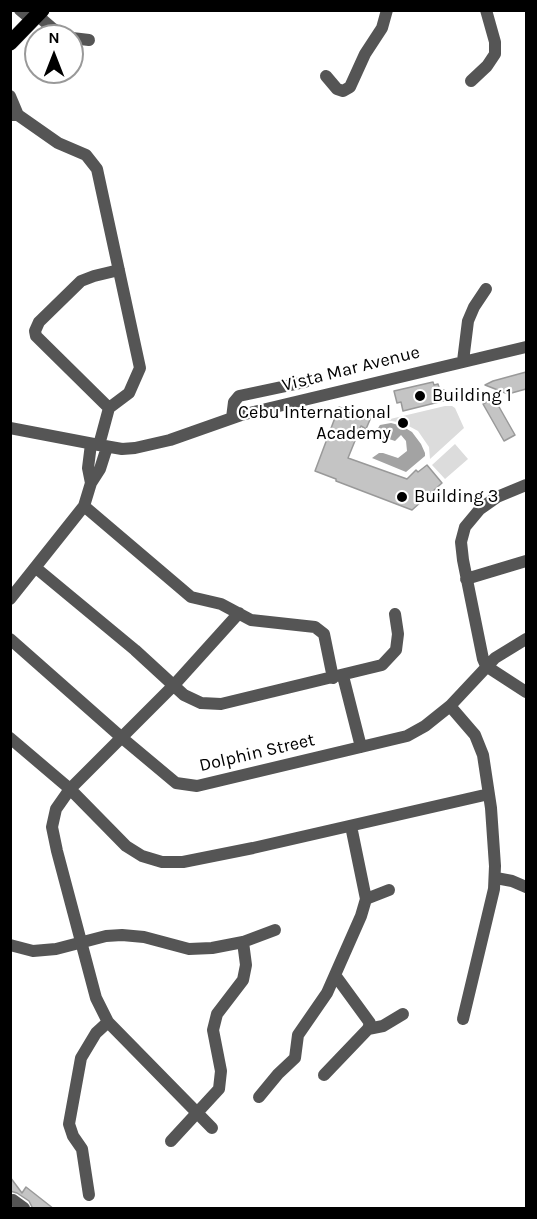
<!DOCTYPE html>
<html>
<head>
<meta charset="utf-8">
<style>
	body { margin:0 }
	#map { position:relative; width:537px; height:1219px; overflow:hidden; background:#fff; font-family:Karla,sans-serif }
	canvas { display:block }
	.frame { position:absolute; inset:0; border:12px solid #000; pointer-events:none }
	.north { position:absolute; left:24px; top:24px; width:60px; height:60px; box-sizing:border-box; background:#fff; border:2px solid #999; border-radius:50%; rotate:0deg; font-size:16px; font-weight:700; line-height:24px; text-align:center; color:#000 }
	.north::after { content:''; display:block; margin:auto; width:21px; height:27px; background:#000; clip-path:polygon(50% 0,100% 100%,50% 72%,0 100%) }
</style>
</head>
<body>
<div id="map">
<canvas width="537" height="1219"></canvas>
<div class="frame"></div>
<div class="north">N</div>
</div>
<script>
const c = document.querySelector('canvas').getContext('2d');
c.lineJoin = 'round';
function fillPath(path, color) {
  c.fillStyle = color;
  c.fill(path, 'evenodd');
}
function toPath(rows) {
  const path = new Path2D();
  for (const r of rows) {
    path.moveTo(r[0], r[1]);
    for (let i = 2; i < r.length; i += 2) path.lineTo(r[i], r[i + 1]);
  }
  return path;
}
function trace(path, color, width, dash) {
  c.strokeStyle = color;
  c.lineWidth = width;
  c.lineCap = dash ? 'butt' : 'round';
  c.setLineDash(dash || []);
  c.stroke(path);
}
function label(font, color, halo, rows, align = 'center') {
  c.font = font + ' Karla,sans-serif';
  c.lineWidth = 4.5;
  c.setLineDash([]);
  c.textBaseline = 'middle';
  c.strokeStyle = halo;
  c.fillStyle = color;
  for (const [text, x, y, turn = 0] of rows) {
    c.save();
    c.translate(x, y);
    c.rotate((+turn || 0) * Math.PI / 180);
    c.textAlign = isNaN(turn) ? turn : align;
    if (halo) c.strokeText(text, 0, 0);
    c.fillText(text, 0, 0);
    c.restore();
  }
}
fillPath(toPath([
	[445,406,452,406,455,408,464,428,430,459,429,447,418,431,403,423,386,420],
	[455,444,468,459,445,479,432,465]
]), '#dcdcdc');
fillPath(toPath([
	[391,423,402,426,412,432,421,444,425,453,425,456,406,472,372,458,379,453,383,453,398,458,407,451,406,441,401,435,395,441,389,439,385,441,376,435,376,431,380,425]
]), '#a3a3a3');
const building = toPath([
	[526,372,526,389,508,394,485,385,493,381,526,372],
	[433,382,434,385,438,384,440,391,444,390,447,400,403,411,401,402,397,403,394,391,433,382],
	[494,398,515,435,504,441,483,404,494,398],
	[339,407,361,416,363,411,372,415,366,429,361,426,348,458,407,479,416,470,418,472,427,465,442,483,412,510,336,481,336,479,315,471,339,407],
	[10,1177,22,1193,26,1187,54,1209,33,1209,29,1201,17,1193,10,1191,10,1177]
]);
fillPath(building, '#c4c4c4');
trace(building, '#999', 1.5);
const major = toPath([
	[10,43,42,10]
]);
trace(major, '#dbdbdb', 16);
trace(toPath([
	[20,10,32,20],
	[37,15,52,28,65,36],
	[72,38,89,40],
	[326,76,337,89,343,91,350,87,365,54,382,28,387,10],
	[471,81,487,66,495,54,495,42,486,10],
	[10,96,18,115],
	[10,115,18,115,58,143,86,155,97,169,140,368,129,393,109,408,99,445],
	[463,361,468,321,474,307,486,289],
	[109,408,36,336,35,331,39,322,81,281,94,276,119,270],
	[232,418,234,402,239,396,305,382],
	[10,428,99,445,122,449,135,448,170,440,241,415,526,347],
	[91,444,88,468,91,483,100,469,107,447],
	[526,485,497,497,480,509,465,527,461,542,463,560,483,659,486,666,526,692],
	[84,506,191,597,221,604,251,620,315,627,324,634,333,678],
	[36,568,135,650,184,695,201,703,221,704,382,665,396,650,398,634,395,614],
	[466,579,526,561],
	[10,599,84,506,91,483],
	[10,639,121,737,176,783,197,786,407,736,425,726,450,706,495,658,526,639],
	[343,676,361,747],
	[450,706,475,735,483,755,491,808,495,866,494,889,463,1019],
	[10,738,70,789,126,846,142,856,162,862,183,862,253,848,489,794],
	[496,878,512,881,526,887],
	[366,899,389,890],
	[10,945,33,951,56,949,106,936,122,935,144,937,189,949,212,948,243,942,275,930],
	[368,1029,383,1026,403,1014],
	[324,1075,368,1029,370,1023,335,975],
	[259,1097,278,1074,295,1058,298,1035,327,993,361,916,366,899,351,826],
	[212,1128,108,1022,96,998,57,851,52,827,56,809,70,789,174,685,239,613],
	[171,1141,219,1089,221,1071,213,1030,217,1014,243,980,246,965,243,942],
	[89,1195,82,1149,73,1136,69,1124,81,1058,96,1033,108,1022],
	[10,1201,13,1200,24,1208]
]), '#555', 12);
trace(major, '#000', 15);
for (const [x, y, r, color] of [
	[420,396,6,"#000"],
	[403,423,6,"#000"],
	[402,497,6,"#000"]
]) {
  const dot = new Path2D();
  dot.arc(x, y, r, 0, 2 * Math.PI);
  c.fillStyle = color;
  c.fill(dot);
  trace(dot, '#fff', 2);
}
label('18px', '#000', '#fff', [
	["Vista Mar Avenue",351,369,-14],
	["Dolphin Street",257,753,-13]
]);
label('18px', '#000', '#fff', [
	["Building 1",432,396],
	["Cebu International",391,413,"right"],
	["Academy",391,434,"right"],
	["Building 3",414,497]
], 'left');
</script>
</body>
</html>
